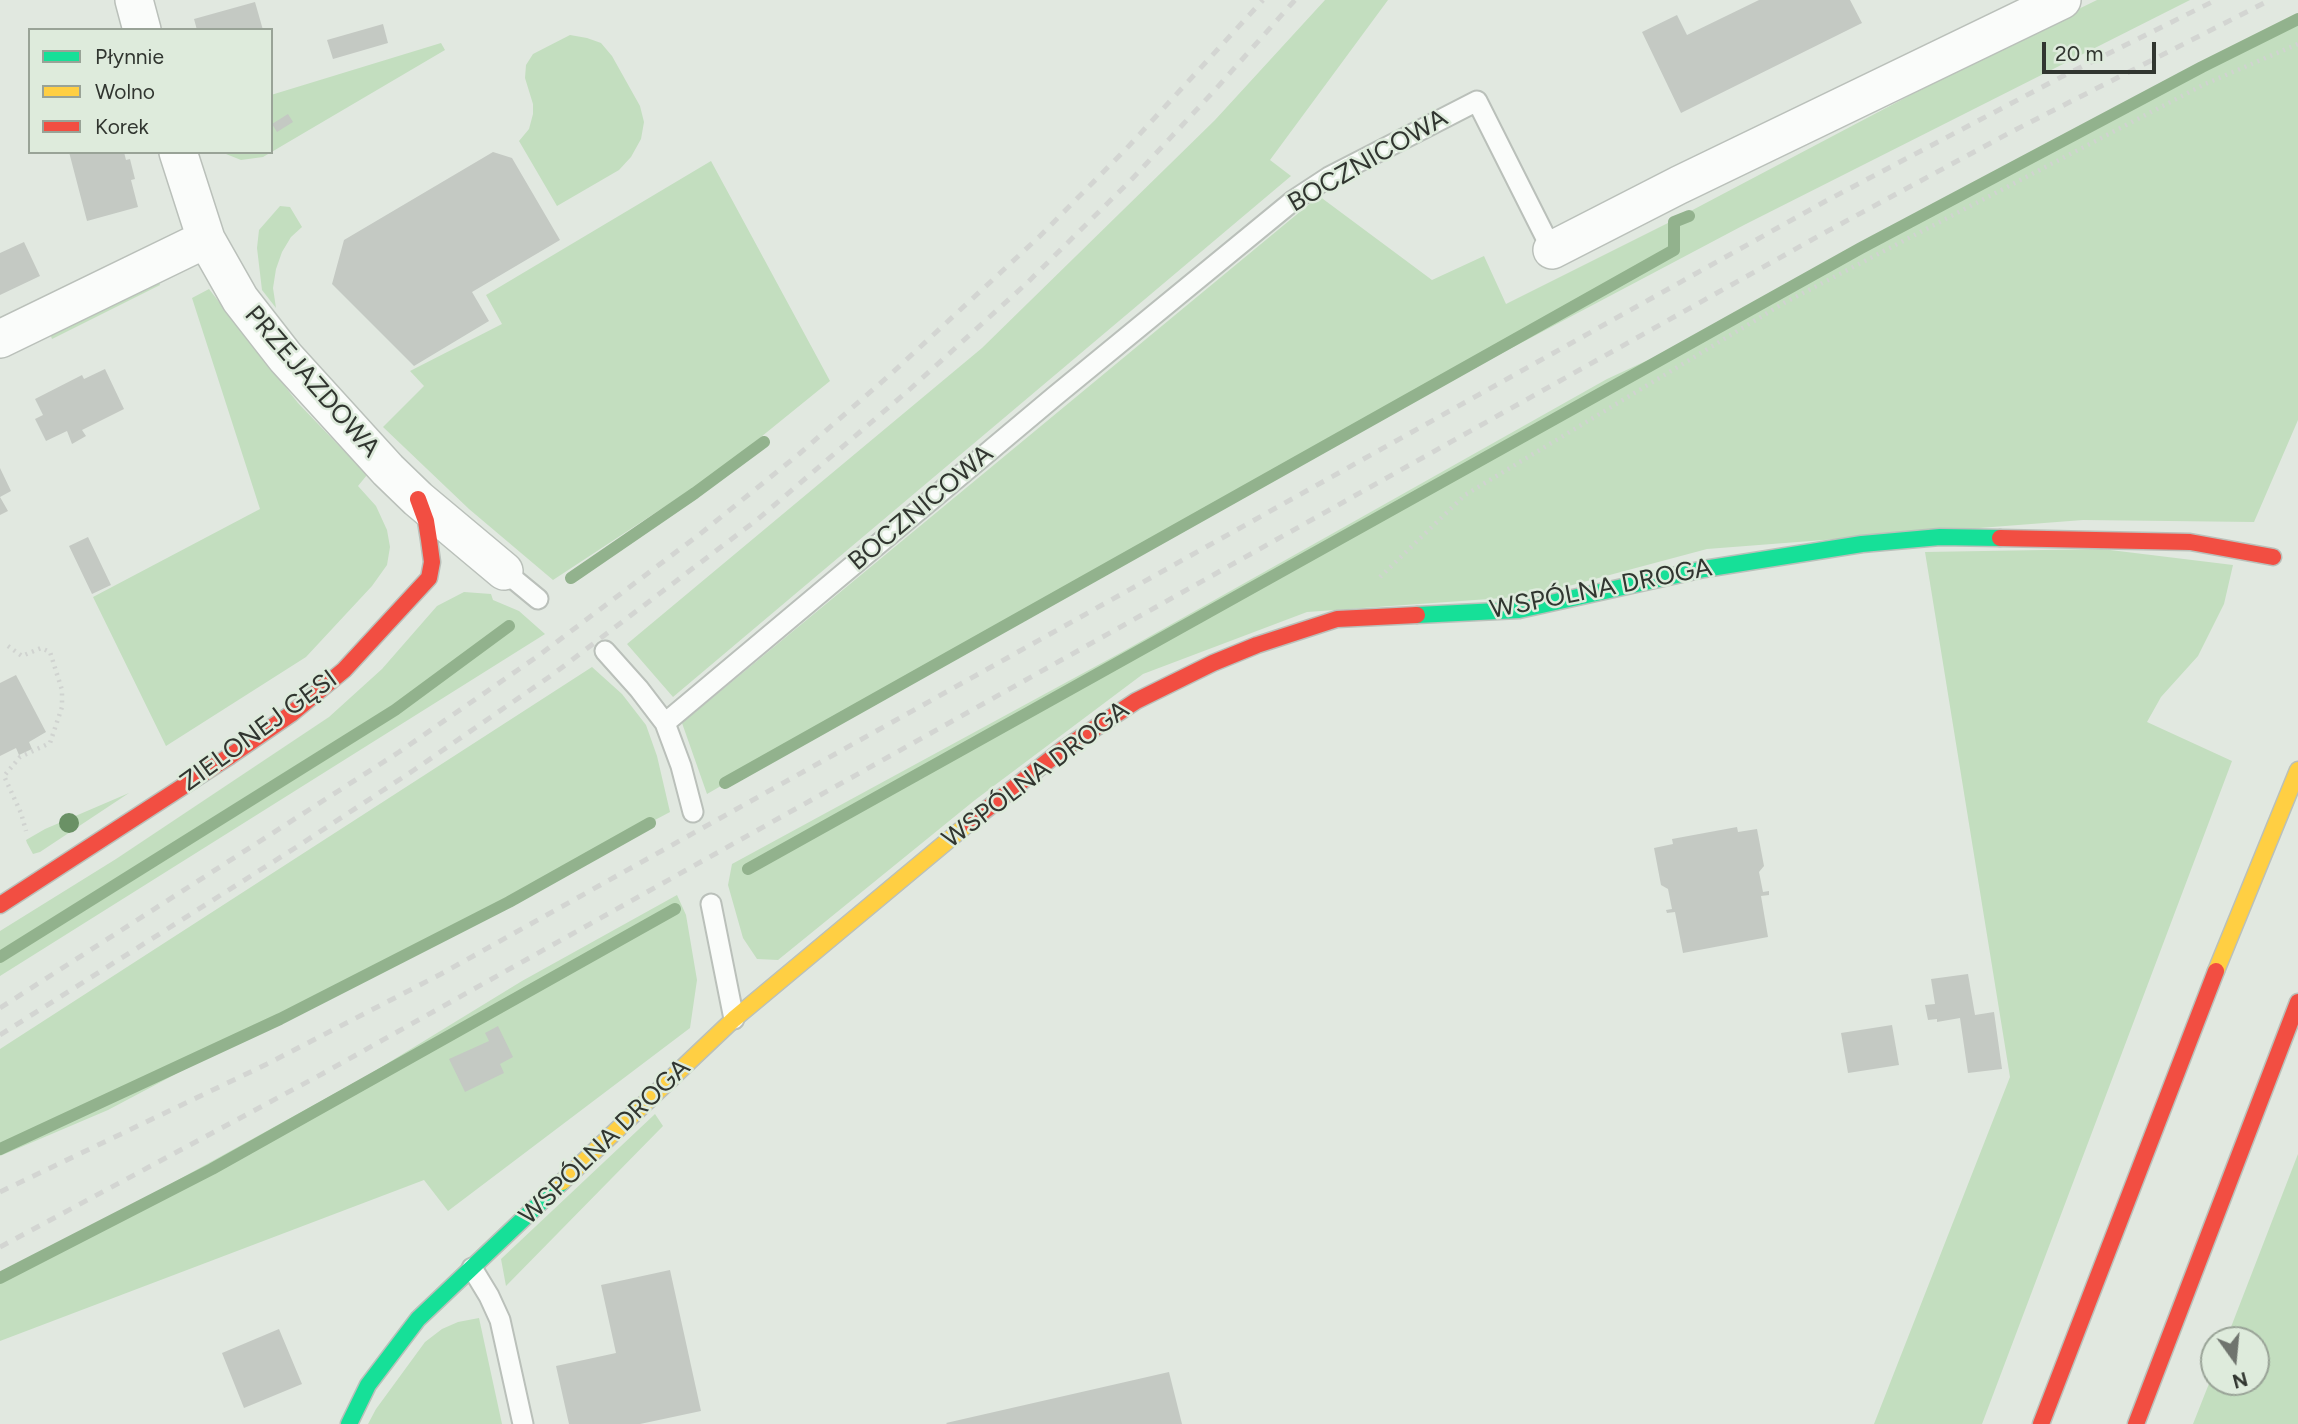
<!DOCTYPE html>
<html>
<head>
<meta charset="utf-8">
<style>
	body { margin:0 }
	#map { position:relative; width:2298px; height:1424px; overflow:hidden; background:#e1e8e0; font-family:Figtree,sans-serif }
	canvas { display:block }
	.legend { position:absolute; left:28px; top:28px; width:245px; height:126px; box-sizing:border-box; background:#deebdc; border:2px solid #99a397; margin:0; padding:9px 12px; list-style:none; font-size:21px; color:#313630 }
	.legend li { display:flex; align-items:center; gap:14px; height:35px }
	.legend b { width:35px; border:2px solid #99a397 }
	.north { position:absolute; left:2200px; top:1326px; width:70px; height:70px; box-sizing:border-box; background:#deebdc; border:2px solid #99a397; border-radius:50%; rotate:165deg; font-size:19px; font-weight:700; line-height:28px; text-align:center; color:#313630 }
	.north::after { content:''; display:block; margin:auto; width:24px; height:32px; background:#6f746e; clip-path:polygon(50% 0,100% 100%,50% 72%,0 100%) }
	.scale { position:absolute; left:2042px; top:42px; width:114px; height:32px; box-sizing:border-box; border:4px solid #313630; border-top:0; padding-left:9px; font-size:21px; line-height:24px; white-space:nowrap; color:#313630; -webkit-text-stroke:5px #deebdc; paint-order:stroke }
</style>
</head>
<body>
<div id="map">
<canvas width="2298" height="1424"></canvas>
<ul class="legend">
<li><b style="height:9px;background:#16e098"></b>Płynnie</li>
<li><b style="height:9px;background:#ffcf43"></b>Wolno</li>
<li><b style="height:9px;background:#f24e42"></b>Korek</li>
</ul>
<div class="north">N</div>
<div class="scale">20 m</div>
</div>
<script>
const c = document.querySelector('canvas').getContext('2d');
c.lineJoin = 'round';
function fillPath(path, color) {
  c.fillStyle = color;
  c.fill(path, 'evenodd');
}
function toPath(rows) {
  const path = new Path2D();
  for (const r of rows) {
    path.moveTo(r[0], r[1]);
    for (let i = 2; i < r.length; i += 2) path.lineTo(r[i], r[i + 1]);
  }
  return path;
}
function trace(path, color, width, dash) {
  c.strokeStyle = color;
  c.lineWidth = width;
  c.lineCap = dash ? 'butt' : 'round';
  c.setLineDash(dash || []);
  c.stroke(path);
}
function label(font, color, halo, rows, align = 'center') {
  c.font = font + ' Figtree,sans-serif';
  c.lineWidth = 5;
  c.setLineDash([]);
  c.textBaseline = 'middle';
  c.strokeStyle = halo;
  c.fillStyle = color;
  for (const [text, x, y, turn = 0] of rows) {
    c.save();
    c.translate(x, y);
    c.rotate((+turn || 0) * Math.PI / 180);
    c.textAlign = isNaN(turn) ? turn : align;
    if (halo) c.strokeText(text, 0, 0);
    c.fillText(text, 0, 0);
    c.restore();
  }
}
fillPath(toPath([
	[1325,0,1388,0,1270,160,1291,176,673,697,627,644,982,348,1215,120],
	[2097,0,2190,0,1744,225,1143,543,707,794,682,723,1319,196,1432,280,1484,256,1506,304,1666,224,2013,41],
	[2298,17,2298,420,2254,522,2083,520,1707,549,1531,596,1307,612,1143,674,975,800,778,960,757,959,743,938,728,885,732,864,1122,652,1607,379,1661,354,1823,264],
	[570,35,587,38,601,43,612,56,640,106,644,122,641,139,631,157,619,170,557,206,519,141,529,129,533,114,533,104,525,78,526,65,533,54],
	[441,43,445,50,263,157,241,160,221,152,271,152,271,95],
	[711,161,830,381,719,471,553,580,469,509,383,427,424,386,410,371,502,324,486,295],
	[280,206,290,207,302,227,291,237,282,252,276,269,273,288,276,308,262,290,257,248,259,230],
	[159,281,160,285,52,339,49,331],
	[209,289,298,403,367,475,358,486,376,506,387,530,390,547,387,565,372,586,306,657,166,746,93,597,260,509,192,298],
	[2102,549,2233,565,2224,604,2198,656,2161,697,2147,722,2232,761,1982,1424,1874,1424,2010,1077,1925,552],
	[464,592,491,594,493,600,519,611,545,634,0,976,0,931,116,859,329,717,382,669,437,606],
	[592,667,622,694,646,725,657,756,670,812,108,1110,0,1156,0,1049],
	[129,793,40,852,33,854,27,843,26,840,45,829],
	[677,895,686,915,697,980,690,1028,448,1211,424,1180,0,1341,0,1274,167,1186,370,1074,522,981],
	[655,1114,663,1126,506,1286,501,1259],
	[2298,1154,2298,1424,2193,1424,2214,1371,2214,1382,2256,1382,2256,1340,2226,1340],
	[479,1318,502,1424,368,1424,376,1409,425,1342,442,1329,458,1322]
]), '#c3debf');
trace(toPath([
	[571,578,695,493,764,442],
	[725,783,1674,250,1674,222,1689,216],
	[748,869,1861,248,2202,67,2298,19],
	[0,957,395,710,509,626],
	[0,1149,280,1019,509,902,650,823],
	[0,1278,212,1169,675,909]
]), '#92b28d', 12);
fillPath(toPath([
	[1759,0,1850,0,1862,23,1681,113,1642,32,1677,15,1687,35],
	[255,2,263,30,197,30,194,19],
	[383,24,388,43,333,59,327,40],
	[288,114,293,122,277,132,272,124],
	[69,152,124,152,126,160,130,159,135,179,131,180,138,207,87,221],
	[493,152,512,158,560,240,472,292,489,321,414,366,332,284,344,240],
	[24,242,40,276,0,295,0,253],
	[105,369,124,409,82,430,86,436,72,444,67,431,46,441,35,419,43,415,35,399,82,375,84,379],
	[0,468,11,491,0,497,8,511,0,515],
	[88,537,111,585,92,594,69,546],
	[16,675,46,732,29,742,32,749,19,755,16,748,0,756,0,683],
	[1737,827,1738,832,1757,829,1764,866,1759,872,1763,892,1769,891,1769,895,1761,896,1768,937,1683,953,1675,912,1667,913,1666,910,1672,909,1668,889,1661,885,1654,848,1673,844,1672,839],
	[1968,974,1975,1015,1994,1012,2002,1069,1968,1073,1960,1018,1937,1022,1937,1019,1928,1020,1925,1005,1935,1004,1931,979],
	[1892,1025,1899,1065,1848,1073,1841,1033],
	[498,1026,513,1057,500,1064,504,1073,465,1092,449,1059,489,1041,485,1033],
	[670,1270,701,1411,640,1424,569,1424,556,1366,616,1353,601,1285],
	[279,1329,302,1384,244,1408,222,1353],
	[1169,1372,1182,1424,947,1424,946,1423]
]), '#c4c9c3');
const lane = toPath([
	[504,571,538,599],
	[605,651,639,689,665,723,681,766,693,812],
	[665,723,1055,396,1294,200,1329,177,1477,101,1552,250],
	[711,904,734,1019],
	[472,1268,489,1296,500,1320,523,1424]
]);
const street = toPath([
	[134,0,142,30],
	[178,152,206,239,240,299,286,358,388,470,418,499,504,571],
	[1552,250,1679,185,2062,0],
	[0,339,206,239]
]);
const fast = toPath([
	[1417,615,1519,610,1704,569,1862,544,1940,537,2000,538],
	[349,1424,368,1385,418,1319,562,1182]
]);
const slow = toPath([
	[2216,971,2298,770],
	[562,1182,734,1019,969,823]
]);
const jam = toPath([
	[2000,538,2190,542,2273,557],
	[969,823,1062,750,1136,701,1213,663,1257,645,1337,619,1417,615],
	[0,905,230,756,291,714,344,670,429,578,432,562,429,540,426,521,418,499],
	[2041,1424,2216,971],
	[2136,1424,2298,1002]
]);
trace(lane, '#bac0ba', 23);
trace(street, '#bac0ba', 40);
trace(fast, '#bac0ba', 19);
trace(slow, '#bac0ba', 19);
trace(jam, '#bac0ba', 19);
trace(toPath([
	[1380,577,1465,495,1784,303,2205,84,2298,44],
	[8,646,22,656,41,648,50,652,62,690,62,707,50,743,20,757,4,776,21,813,26,831]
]), '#d0d3d0', 4.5, [2, 5]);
trace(lane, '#fafcfa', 19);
trace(street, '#fafcfa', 37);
trace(fast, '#16e098', 16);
trace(slow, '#ffcf43', 16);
trace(jam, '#f24e42', 16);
trace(toPath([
	[0,1008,399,752,538,656,700,534,799,454,892,373,1040,236,1126,149,1263,0],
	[0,1035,295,848,414,770,552,675,758,519,909,390,1028,282,1132,179,1214,91,1295,0],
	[0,1192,267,1064,441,974,1824,202,2065,75,2216,0],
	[0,1247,322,1074,1824,233,2011,132,2270,0]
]), '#d3d5d2', 5, [9, 9]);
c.fillStyle = '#6a9165';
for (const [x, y] of [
	[69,823]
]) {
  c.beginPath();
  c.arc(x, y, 10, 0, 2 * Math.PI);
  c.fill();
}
label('26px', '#313630', '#deebdc', [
	["BOCZNICOWA",1368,161,-30],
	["PRZEJAZDOWA",312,382,49],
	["BOCZNICOWA",921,508,-40],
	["WSPÓLNA DROGA",1601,589,-11],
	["ZIELONEJ GĘSI",259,731,-36],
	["WSPÓLNA DROGA",1036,775,-37],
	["WSPÓLNA DROGA",605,1142,-44]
]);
</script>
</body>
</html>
